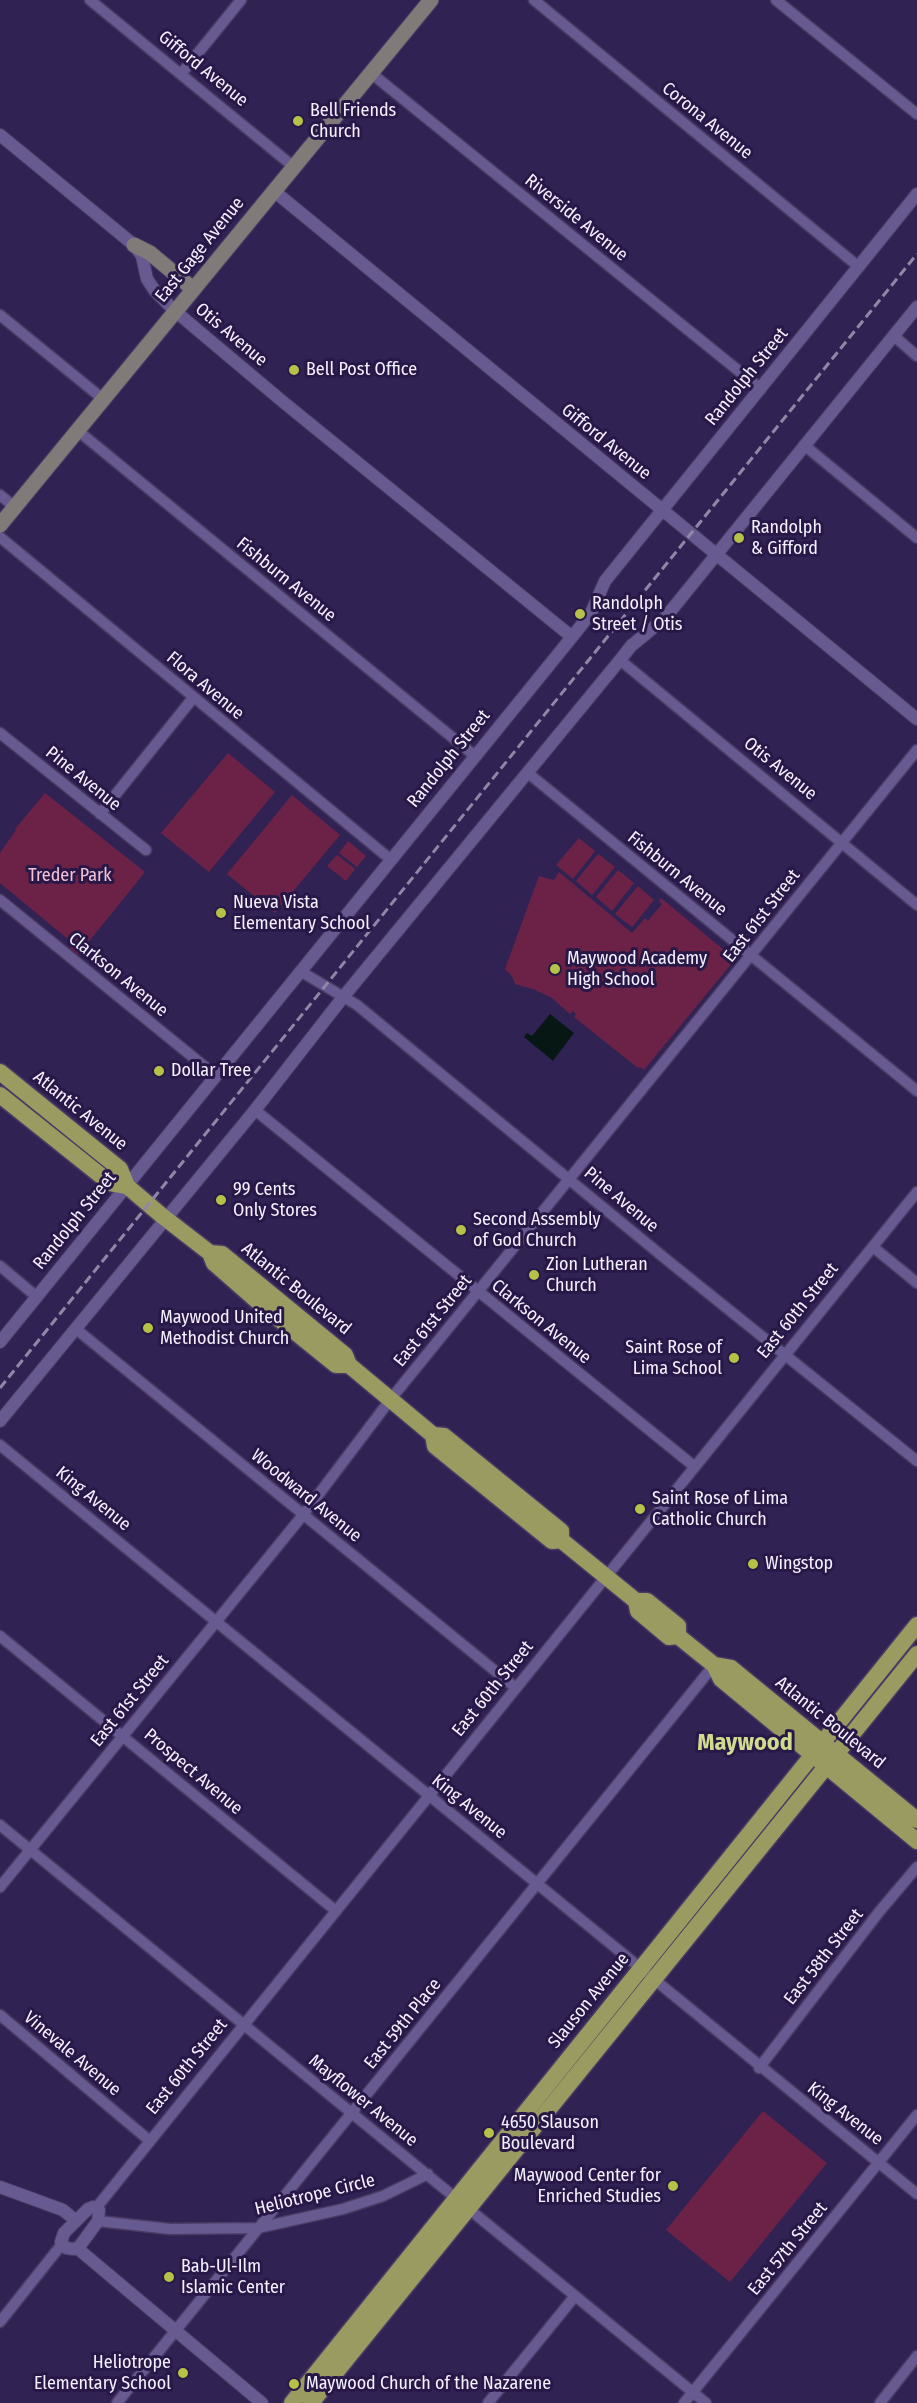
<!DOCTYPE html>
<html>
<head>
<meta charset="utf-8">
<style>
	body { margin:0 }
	canvas { display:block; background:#312254 }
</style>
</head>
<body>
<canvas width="917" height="2403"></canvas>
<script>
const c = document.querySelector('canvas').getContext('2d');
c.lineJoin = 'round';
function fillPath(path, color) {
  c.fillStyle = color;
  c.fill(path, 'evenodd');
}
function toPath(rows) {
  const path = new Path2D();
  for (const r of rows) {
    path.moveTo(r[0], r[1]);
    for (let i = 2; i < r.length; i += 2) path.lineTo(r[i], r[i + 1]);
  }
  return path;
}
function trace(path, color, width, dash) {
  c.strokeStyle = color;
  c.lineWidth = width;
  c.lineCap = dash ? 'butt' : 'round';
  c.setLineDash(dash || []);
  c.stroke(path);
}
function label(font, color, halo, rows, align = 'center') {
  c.font = font + ' "Fira Sans Condensed",sans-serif';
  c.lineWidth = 6;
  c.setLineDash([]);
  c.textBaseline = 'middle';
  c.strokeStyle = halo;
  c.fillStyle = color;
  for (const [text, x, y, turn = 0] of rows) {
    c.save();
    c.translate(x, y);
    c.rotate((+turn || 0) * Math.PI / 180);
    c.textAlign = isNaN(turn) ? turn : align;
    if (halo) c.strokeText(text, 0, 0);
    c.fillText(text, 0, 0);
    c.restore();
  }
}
fillPath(toPath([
	[228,753,275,792,209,872,161,833],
	[45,793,145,872,78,955,70,948,69,940,0,883,0,853,16,830,15,829],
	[292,795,340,835,275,913,227,874],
	[579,838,595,851,573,879,556,865],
	[348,841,366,856,357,867,339,853],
	[598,854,615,867,592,895,576,881],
	[337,855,355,869,346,881,327,866],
	[618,870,634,883,612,911,596,897],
	[559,872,632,933,645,918,648,921,662,904,659,901,661,898,730,955,732,963,644,1070,640,1067,638,1068,574,1017,576,1014,573,1011,570,1014,552,998,533,989,515,984,512,976,505,969,539,876,554,880],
	[638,886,654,900,632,927,615,914],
	[763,2111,827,2163,730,2282,666,2230]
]), '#6c2246');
fillPath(toPath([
	[550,1014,574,1033,553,1061,524,1037,527,1033,532,1036]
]), '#071814');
const minor = toPath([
	[90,0,294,167],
	[534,0,859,267],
	[776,0,917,114],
	[371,73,761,389],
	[181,74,241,0],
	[0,315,103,399],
	[894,336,917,356],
	[77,430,475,756],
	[804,445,917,538],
	[0,495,15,507],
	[0,537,390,859],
	[620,660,917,905],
	[0,733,146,850],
	[528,773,917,1091],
	[100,814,193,698],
	[0,900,215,1075],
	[300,971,357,1005,667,1260,917,1461],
	[255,1110,695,1467],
	[873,1247,917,1283],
	[0,1266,37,1297],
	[76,1329,516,1688],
	[0,1445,917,2194],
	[0,1636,336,1911],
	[0,1825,706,2403],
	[0,1887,303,1515,390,1400,917,750],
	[0,2015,150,2141],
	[759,2068,879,1912,917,1867],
	[96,2208,917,1192],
	[98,2221,170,2229,258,2228,343,2209,383,2196,428,2174],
	[0,2322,62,2244],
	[117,2403,714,1665],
	[488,2403,575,2296],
	[684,2403,917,2115],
	[880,2403,917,2356]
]);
const tertiary = toPath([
	[0,135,134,245,142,256,147,279,155,291,175,311,282,401,572,637],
	[274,191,917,719],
	[0,1342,572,637,591,613,605,581,917,194],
	[0,1421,255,1110,344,996,620,660,631,646,665,618,917,307],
	[0,2187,63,2210,76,2221],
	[93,2207,99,2210,98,2221,79,2247,74,2249,66,2248,61,2242,64,2233,88,2209,93,2207],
	[77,2248,262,2403]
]);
const secondary = toPath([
	[134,245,150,253,193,289],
	[0,525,431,0]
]);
const primary = toPath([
	[0,1072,120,1169,127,1186,161,1215,210,1253,222,1254,345,1355,349,1365,433,1435,444,1436,561,1531,561,1540],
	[0,1095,110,1183,127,1186],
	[210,1253,214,1263,263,1306,336,1365,349,1365],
	[433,1435,435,1446,552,1541,561,1540,636,1601,647,1601,678,1626,678,1636,714,1665,721,1679,917,1841],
	[636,1601,638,1611,669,1637,678,1636],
	[714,1665,731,1668,917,1820],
	[292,2403,917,1625],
	[311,2403,917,1654]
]);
trace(minor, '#4a3b64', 13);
trace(tertiary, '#4a3b64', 14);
trace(secondary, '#4a3b64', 17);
trace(primary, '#4a3b64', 19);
trace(minor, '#675a90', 10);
trace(tertiary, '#675a90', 12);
trace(secondary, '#807a78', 15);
trace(primary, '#999b61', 16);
trace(toPath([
	[0,1388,917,254]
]), '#9087a7', 3, [9, 4.5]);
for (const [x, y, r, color] of [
	[298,121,6,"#b6c148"],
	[294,370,6,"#b6c148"],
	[739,538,6,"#b6c148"],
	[580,614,6,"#b6c148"],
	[221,913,6,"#b6c148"],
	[555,969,6,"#b6c148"],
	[159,1071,6,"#b6c148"],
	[221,1200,6,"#b6c148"],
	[461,1230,6,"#b6c148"],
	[534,1275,6,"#b6c148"],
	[148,1328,6,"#b6c148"],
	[734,1358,6,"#b6c148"],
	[640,1509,6,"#b6c148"],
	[753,1564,6,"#b6c148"],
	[489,2133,6,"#b6c148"],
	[673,2186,6,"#b6c148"],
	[169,2277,6,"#b6c148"],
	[183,2373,6,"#b6c148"],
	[294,2384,6,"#b6c148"]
]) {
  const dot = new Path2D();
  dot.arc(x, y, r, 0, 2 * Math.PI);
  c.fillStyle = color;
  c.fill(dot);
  trace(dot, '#271848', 2);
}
label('18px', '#f4f1fe', '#271848', [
	["Gifford Avenue",203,69,39],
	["Corona Avenue",707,121,39],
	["Riverside Avenue",576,218,39],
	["East Gage Avenue",200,250,-51],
	["Otis Avenue",231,335,40],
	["Randolph Street",747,377,-51],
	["Gifford Avenue",606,442,39],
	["Fishburn Avenue",286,580,39],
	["Flora Avenue",205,686,40],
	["Randolph Street",449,759,-51],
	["Otis Avenue",780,769,39],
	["Pine Avenue",83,779,39],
	["Fishburn Avenue",677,874,39],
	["East 61st Street",762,916,-52],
	["Clarkson Avenue",118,975,39],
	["Atlantic Avenue",80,1111,39],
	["Pine Avenue",621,1200,40],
	["Randolph Street",75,1221,-51],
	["Atlantic Boulevard",296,1289,39],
	["East 60th Street",798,1311,-51],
	["East 61st Street",433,1321,-51],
	["Clarkson Avenue",541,1322,39],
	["Woodward Avenue",306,1496,39],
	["King Avenue",93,1499,39],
	["East 60th Street",493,1689,-51],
	["East 61st Street",130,1701,-51],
	["Atlantic Boulevard",830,1723,39],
	["Prospect Avenue",193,1772,40],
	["King Avenue",469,1807,39],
	["East 58th Street",824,1957,-52],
	["Slauson Avenue",589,2001,-51],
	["East 59th Place",403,2024,-51],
	["Vinevale Avenue",72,2054,40],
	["East 60th Street",187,2067,-51],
	["Mayflower Avenue",363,2101,39],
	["King Avenue",845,2114,38],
	["Heliotrope Circle",315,2195,-14],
	["East 57th Street",788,2249,-51]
]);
label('18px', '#f4f1fe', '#271848', [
	["Bell Friends",310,111],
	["Church",310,132],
	["Bell Post Office",306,370],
	["Randolph",751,528],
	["& Gifford",751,549],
	["Randolph",592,604],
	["Street / Otis",592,625],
	["Nueva Vista",233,903],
	["Elementary School",233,924],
	["Maywood Academy",567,959],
	["High School",567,980],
	["Dollar Tree",171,1071],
	["99 Cents",233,1190],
	["Only Stores",233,1211],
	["Second Assembly",473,1220],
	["of God Church",473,1241],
	["Zion Lutheran",546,1265],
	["Church",546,1286],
	["Maywood United",160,1318],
	["Methodist Church",160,1339],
	["Saint Rose of",722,1348,"right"],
	["Lima School",722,1369,"right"],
	["Saint Rose of Lima",652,1499],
	["Catholic Church",652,1520],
	["Wingstop",765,1564],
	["4650 Slauson",501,2123],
	["Boulevard",501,2144],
	["Maywood Center for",661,2176,"right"],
	["Enriched Studies",661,2197,"right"],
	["Bab-Ul-Ilm",181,2267],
	["Islamic Center",181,2288],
	["Heliotrope",171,2363,"right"],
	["Elementary School",171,2384,"right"],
	["Maywood Church of the Nazarene",306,2384]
], 'left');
label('18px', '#f4c2d5', '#271848', [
	["Treder Park",70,876]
]);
label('bold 24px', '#d1db8d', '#271848', [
	["Maywood",745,1743]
]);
</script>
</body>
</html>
